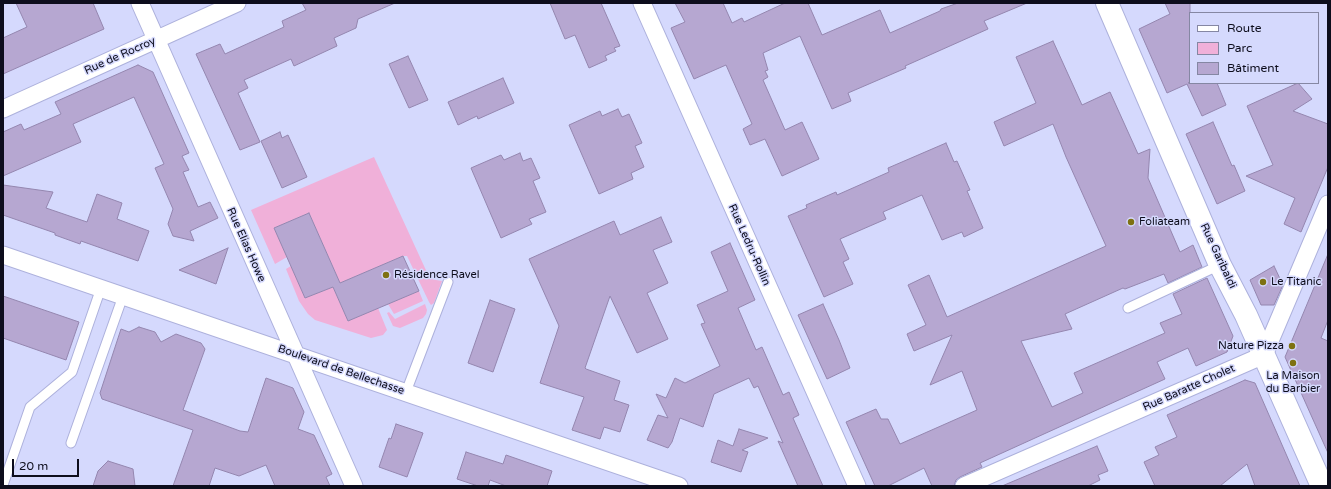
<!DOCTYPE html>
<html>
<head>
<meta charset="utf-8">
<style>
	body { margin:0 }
	#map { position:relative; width:1331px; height:489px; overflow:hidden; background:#d5d9fd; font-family:"Varela Round",sans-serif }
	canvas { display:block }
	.frame { position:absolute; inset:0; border:4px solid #0d0d1c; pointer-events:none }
	.legend { position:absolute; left:1189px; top:12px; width:130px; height:72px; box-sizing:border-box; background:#d5d9fd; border:1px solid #8587a3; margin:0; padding:5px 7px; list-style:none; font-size:12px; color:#0d0d1c }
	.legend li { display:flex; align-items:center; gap:8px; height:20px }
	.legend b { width:20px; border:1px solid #8587a3 }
	.scale { position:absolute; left:12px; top:459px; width:67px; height:18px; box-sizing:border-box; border:2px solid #0d0d1c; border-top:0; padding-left:5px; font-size:12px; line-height:14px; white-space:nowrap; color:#0d0d1c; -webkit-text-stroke:3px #d5d9fd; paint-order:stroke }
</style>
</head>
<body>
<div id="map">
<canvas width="1331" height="489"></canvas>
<div class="frame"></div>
<ul class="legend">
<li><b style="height:5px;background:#fff"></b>Route</li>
<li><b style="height:11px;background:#f0b0d9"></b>Parc</li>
<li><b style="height:11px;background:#b6a7d1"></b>Bâtiment</li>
</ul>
<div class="scale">20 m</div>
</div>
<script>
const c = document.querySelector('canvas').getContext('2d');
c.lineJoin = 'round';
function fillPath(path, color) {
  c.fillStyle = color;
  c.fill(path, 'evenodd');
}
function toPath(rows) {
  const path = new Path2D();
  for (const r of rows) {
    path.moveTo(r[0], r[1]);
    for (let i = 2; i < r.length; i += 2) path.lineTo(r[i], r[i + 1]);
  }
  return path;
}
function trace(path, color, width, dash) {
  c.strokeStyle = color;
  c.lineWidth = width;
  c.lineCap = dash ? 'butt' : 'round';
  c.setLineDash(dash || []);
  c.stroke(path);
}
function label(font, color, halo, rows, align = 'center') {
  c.font = font + ' "Varela Round",sans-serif';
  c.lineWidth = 3;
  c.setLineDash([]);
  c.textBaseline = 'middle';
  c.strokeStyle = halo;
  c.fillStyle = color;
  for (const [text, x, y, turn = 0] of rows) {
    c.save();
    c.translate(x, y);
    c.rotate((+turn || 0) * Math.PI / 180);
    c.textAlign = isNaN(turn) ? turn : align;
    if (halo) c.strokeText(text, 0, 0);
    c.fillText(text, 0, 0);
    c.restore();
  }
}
fillPath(toPath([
	[374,157,430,279,442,281,434,303,431,305,429,302,407,256,403,256,340,283,309,213,274,228,287,257,275,264,251,210],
	[291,266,305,298,333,287,348,321,378,308,387,330,383,335,371,338,315,320,308,314,299,301,286,269],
	[419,291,423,301,394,314,388,304],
	[425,304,427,310,426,314,423,318,400,328,393,326,387,313,389,312,395,319]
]), '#f0b0d9');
const building = toPath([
	[16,3,93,3,104,29,3,74,3,38,27,27,16,3],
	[302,3,395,3,358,19,356,28,334,38,337,46,294,66,291,59,244,80,248,88,238,93,260,142,240,150,196,54,220,44,225,54,284,27,282,21,306,10,302,3],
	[550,3,601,3,620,46,614,48,616,51,605,56,607,60,589,68,575,35,565,39,550,3],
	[675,3,723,3,732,23,742,18,744,22,785,3,808,3,822,35,880,10,890,33,940,11,941,9,958,3,1027,3,984,21,988,29,905,66,906,68,848,93,851,101,832,109,800,36,763,53,768,70,765,71,768,77,763,80,785,130,802,122,819,159,782,176,765,139,750,145,743,129,752,124,726,65,694,79,671,28,685,22,675,3],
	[1165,3,1190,3,1190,82,1188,83,1217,83,1226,105,1202,116,1187,84,1167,93,1139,29,1170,14,1165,3],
	[1053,41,1082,105,1110,92,1138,154,1150,149,1148,178,1180,252,1193,245,1202,267,1168,283,1164,274,1125,289,1123,288,1065,314,1072,329,1021,341,1052,407,1083,393,1074,373,1165,333,1160,323,1182,314,1173,294,1207,278,1233,336,1227,352,1196,366,1188,348,1157,362,1165,379,980,463,982,467,960,477,956,480,954,486,932,486,924,468,888,486,875,486,846,422,876,409,881,419,888,419,900,444,977,410,962,371,930,385,952,335,914,351,907,334,926,325,908,285,929,275,947,317,1106,246,1066,157,1053,124,1004,146,994,122,1036,103,1016,57,1053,41],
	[408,56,428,100,409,108,389,64,408,56],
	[138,65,153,72,189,153,182,156,189,170,183,172,198,207,210,202,218,218,190,231,194,241,173,236,168,224,173,209,155,168,164,164,134,97,73,124,81,142,3,176,3,132,21,124,24,130,61,114,55,102,138,65],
	[503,78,514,103,478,119,477,116,458,125,448,102,503,78],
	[1298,83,1312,99,1293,111,1328,124,1328,167,1301,232,1284,224,1295,198,1246,176,1273,165,1247,106,1298,83],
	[618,109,622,117,629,114,642,143,635,146,644,167,631,173,633,179,599,194,569,125,600,111,602,116,618,109],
	[1213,122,1232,166,1234,165,1245,191,1217,204,1186,134,1213,122],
	[280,132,282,138,288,135,307,177,282,188,261,141,280,132],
	[946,143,954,162,957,161,970,190,967,191,983,228,964,237,962,232,942,240,922,195,883,212,886,219,840,239,849,259,843,262,853,284,824,297,788,216,807,208,806,205,836,192,837,195,889,172,888,168,946,143],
	[520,153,523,161,531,158,540,178,533,181,546,212,529,219,532,224,501,238,471,168,501,155,504,160,520,153],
	[3,185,53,192,46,208,87,222,97,194,122,203,117,219,149,231,138,261,81,241,80,244,55,235,55,233,3,215,3,185],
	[309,213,340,283,403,256,419,291,348,321,333,287,305,298,274,228,309,213],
	[661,217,672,242,653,250,668,283,647,293,668,339,637,353,610,296,585,368,586,369,620,381,614,400,629,405,620,432,604,427,600,439,572,430,584,397,540,383,559,326,529,259,614,221,620,235,661,217],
	[730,243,755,300,738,308,756,350,762,347,783,395,789,392,799,415,793,418,823,486,798,486,778,441,783,443,758,386,754,388,749,378,714,394,703,427,680,418,672,442,668,448,647,440,658,415,668,418,656,394,666,398,675,378,685,383,720,366,701,324,705,323,697,305,728,291,711,252,730,243],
	[228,248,216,284,179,270,228,248],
	[1328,254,1328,320,1321,338,1328,341,1328,453,1285,357,1328,254],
	[1274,266,1283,285,1274,305,1261,305,1250,280,1274,266],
	[3,296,79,322,66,360,3,338,3,296],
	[490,300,515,309,493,372,468,363,490,300],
	[823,304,839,340,850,368,827,379,798,315,823,304],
	[139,327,155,332,161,342,176,334,201,343,205,349,183,410,240,431,248,432,266,378,293,388,304,412,298,429,314,435,332,474,326,477,330,486,275,486,266,465,239,476,215,468,209,486,173,486,193,430,102,399,100,393,121,329,129,332,139,327],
	[1245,380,1255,383,1300,486,1255,486,1247,464,1220,486,1155,486,1144,462,1159,455,1155,447,1177,437,1167,415,1245,380],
	[396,424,423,433,407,477,379,467,389,438,391,439,396,424],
	[739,429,768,438,742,450,748,452,741,472,711,462,718,440,733,446,739,429],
	[1097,446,1108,471,1098,475,1100,480,1088,486,1002,486,1097,446],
	[466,452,503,464,506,455,552,471,547,486,506,486,490,480,488,486,478,486,457,479,466,452],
	[108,461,133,469,135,486,93,486,98,471,108,461]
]);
fillPath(building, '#b6a7d1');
trace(building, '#9486af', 1);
const lane = toPath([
	[1128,308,1220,265],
	[406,392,448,282],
	[71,443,123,296],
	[3,485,30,407,72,372,101,288]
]);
const street = toPath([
	[140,3,354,486],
	[642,3,857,486],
	[3,109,237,3],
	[3,255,679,486],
	[964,486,1264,355,1328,204]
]);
const secondary = toPath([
	[1107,3,1220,265,1246,315,1322,486]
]);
trace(lane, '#adb1dc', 11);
trace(street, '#adb1dc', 19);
trace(secondary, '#adb1dc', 24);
trace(lane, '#fff', 9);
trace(street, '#fff', 17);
trace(secondary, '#fff', 22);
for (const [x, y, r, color] of [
	[1131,222,4,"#7e7111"],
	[386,275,4,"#7e7111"],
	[1263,282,4,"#7e7111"],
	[1292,346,4,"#7e7111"],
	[1293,363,4,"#7e7111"]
]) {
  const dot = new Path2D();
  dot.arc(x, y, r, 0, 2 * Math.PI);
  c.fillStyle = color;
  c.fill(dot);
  trace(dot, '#d5d9fd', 1.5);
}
label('11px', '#0d0d1c', '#d5d9fd', [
	["Rue de Rocroy",120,56,-24],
	["Rue Elias Howe",246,245,66],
	["Rue Ledru-Rollin",749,245,66],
	["Rue Garibaldi",1218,256,65],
	["Boulevard de Bellechasse",341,370,19],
	["Rue Baratte Cholet",1189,388,-24]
]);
label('11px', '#0d0d1c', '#d5d9fd', [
	["Foliateam",1139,222],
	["Résidence Ravel",394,275],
	["Le Titanic",1271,282],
	["Nature Pizza",1284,346,"right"],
	["La Maison",1293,376,"center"],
	["du Barbier",1293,389,"center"]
], 'left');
</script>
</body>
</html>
